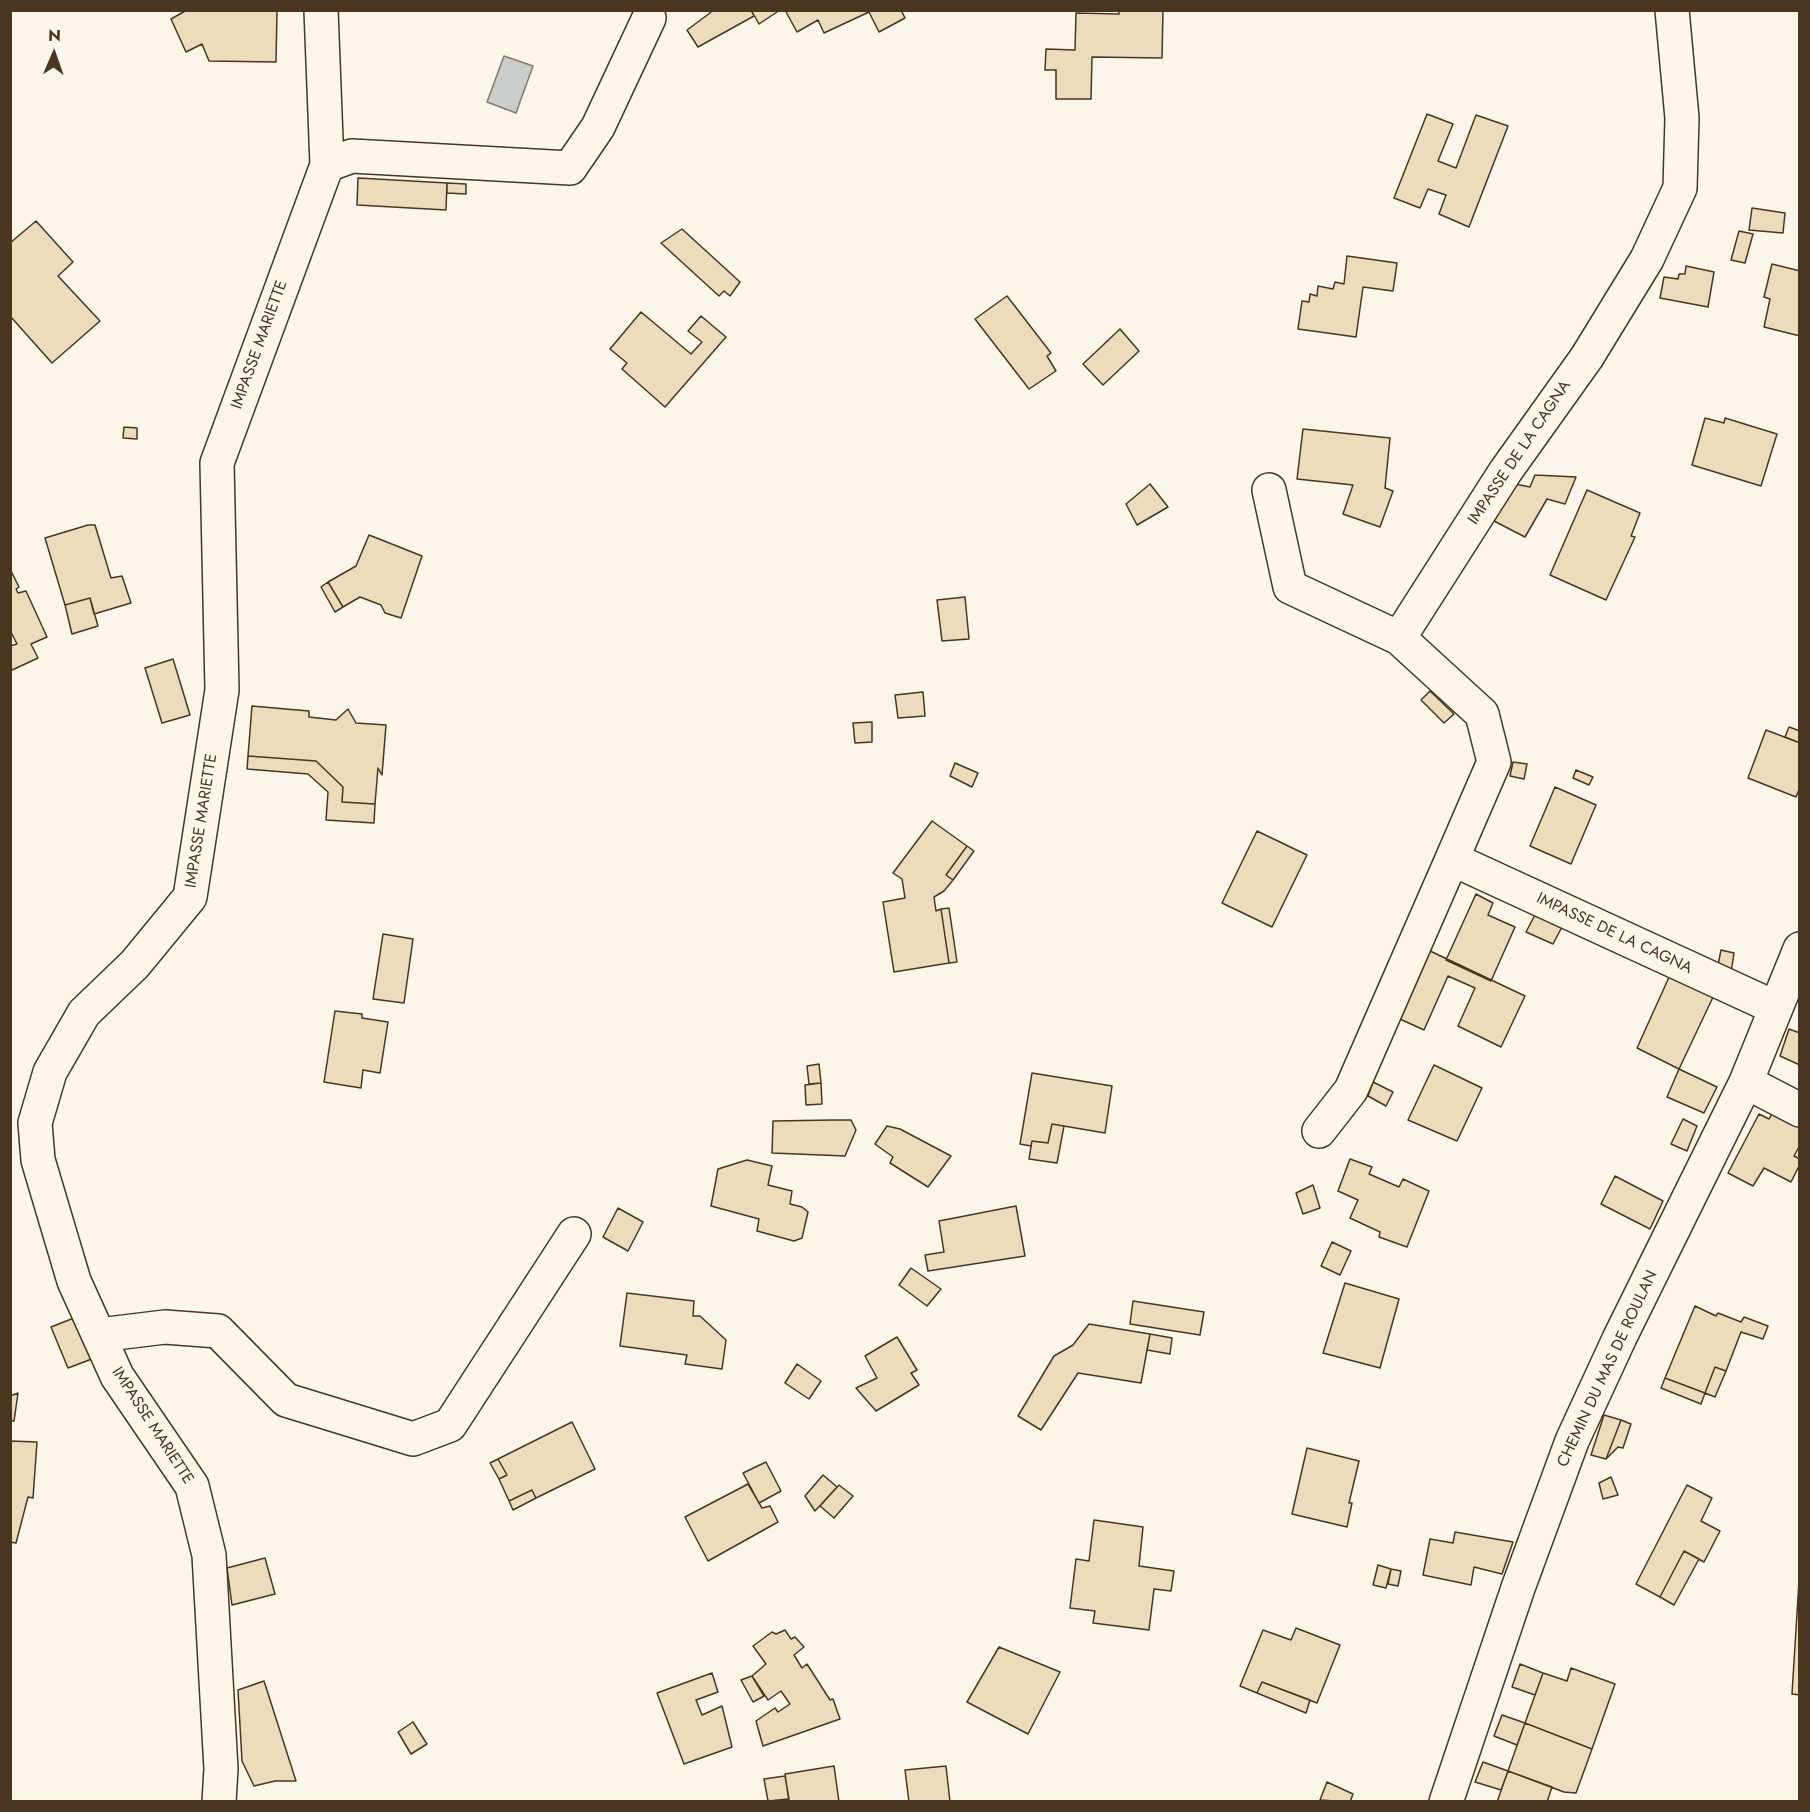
<!DOCTYPE html>
<html>
<head>
<meta charset="utf-8">
<style>
	body { margin:0 }
	#map { position:relative; width:1810px; height:1812px; overflow:hidden; background:#fbf6e9; font-family:Jost,sans-serif }
	canvas { display:block }
	.frame { position:absolute; inset:0; border:12px solid #4a3520; pointer-events:none }
	.north { position:absolute; left:24px; top:24px; width:60px; height:60px; -webkit-text-stroke:4px #fbf6e9; paint-order:stroke; rotate:2deg; font-size:16px; font-weight:700; line-height:24px; text-align:center; color:#4a3520 }
	.north::after { content:''; display:block; margin:auto; width:21px; height:27px; background:#4a3520; clip-path:polygon(50% 0,100% 100%,50% 72%,0 100%) }
</style>
</head>
<body>
<div id="map">
<canvas width="1810" height="1812"></canvas>
<div class="frame"></div>
<div class="north">N</div>
</div>
<script>
const c = document.querySelector('canvas').getContext('2d');
c.lineJoin = 'round';
function fillPath(path, color) {
  c.fillStyle = color;
  c.fill(path, 'evenodd');
}
function toPath(rows) {
  const path = new Path2D();
  for (const r of rows) {
    path.moveTo(r[0], r[1]);
    for (let i = 2; i < r.length; i += 2) path.lineTo(r[i], r[i + 1]);
  }
  return path;
}
function trace(path, color, width, dash) {
  c.strokeStyle = color;
  c.lineWidth = width;
  c.lineCap = dash ? 'butt' : 'round';
  c.setLineDash(dash || []);
  c.stroke(path);
}
function label(font, color, halo, rows, align = 'center') {
  c.font = font + ' Jost,sans-serif';
  c.lineWidth = 4.5;
  c.setLineDash([]);
  c.textBaseline = 'middle';
  c.strokeStyle = halo;
  c.fillStyle = color;
  for (const [text, x, y, turn = 0] of rows) {
    c.save();
    c.translate(x, y);
    c.rotate((+turn || 0) * Math.PI / 180);
    c.textAlign = isNaN(turn) ? turn : align;
    if (halo) c.strokeText(text, 0, 0);
    c.fillText(text, 0, 0);
    c.restore();
  }
}
const water = toPath([
	[504,56,533,66,516,113,487,102,504,56]
]);
fillPath(water, '#c9cecd');
trace(water, '#887966', 1.5);
const building = toPath([
	[187,10,277,10,276,62,209,61,202,44,186,52,171,19,187,10],
	[714,10,751,10,754,16,698,47,687,30,714,10],
	[751,10,776,10,777,12,759,24,751,10],
	[785,10,901,10,905,18,879,32,869,12,824,33,818,20,797,32,785,10],
	[1119,10,1163,10,1162,58,1092,57,1091,99,1056,99,1056,70,1045,70,1046,49,1075,50,1076,13,1119,14,1119,10],
	[1427,114,1453,124,1438,161,1456,168,1476,115,1508,126,1469,227,1439,214,1446,195,1428,189,1420,208,1394,198,1427,114],
	[358,178,447,183,446,210,357,205,358,178],
	[447,183,466,184,466,194,447,193,447,183],
	[1752,208,1785,213,1783,233,1749,230,1752,208],
	[36,221,73,262,58,276,100,321,52,363,10,316,10,243,36,221],
	[682,229,740,282,730,296,724,291,719,296,661,243,682,229],
	[1739,231,1753,234,1745,263,1731,260,1739,231],
	[1347,256,1397,263,1393,291,1363,287,1356,337,1298,329,1302,301,1309,302,1310,294,1317,296,1318,286,1333,289,1335,282,1344,284,1347,256],
	[1772,264,1800,271,1800,336,1764,327,1770,299,1764,297,1772,264],
	[1686,266,1714,272,1708,307,1660,298,1664,277,1678,279,1679,274,1685,274,1686,266],
	[1007,296,1051,353,1047,356,1056,371,1029,389,975,319,1007,296],
	[641,312,691,354,702,342,688,331,701,316,726,337,665,407,622,369,627,363,610,349,641,312],
	[1120,329,1139,351,1103,385,1083,364,1120,329],
	[1705,418,1724,423,1725,418,1777,434,1761,486,1692,465,1705,418],
	[124,427,137,428,137,439,123,438,124,427],
	[1303,429,1390,438,1385,488,1393,491,1380,527,1343,514,1353,485,1297,479,1303,429],
	[1535,475,1576,477,1565,504,1547,499,1525,537,1494,521,1515,484,1530,487,1535,475],
	[1150,484,1168,507,1137,525,1126,504,1150,484],
	[1587,490,1640,513,1631,536,1635,537,1606,600,1550,575,1587,490],
	[88,525,95,525,111,578,122,576,131,603,94,614,90,598,65,605,45,538,88,525],
	[369,535,422,556,401,618,385,613,381,605,360,597,343,607,328,582,356,566,369,535],
	[10,569,19,587,16,589,18,593,26,591,47,637,31,644,38,658,10,671,10,646,17,644,10,630,10,569],
	[328,582,343,607,335,612,321,587,328,582],
	[965,597,969,639,942,641,937,600,965,597],
	[90,598,98,626,72,634,65,605,90,598],
	[173,659,190,715,162,723,145,668,173,659],
	[1430,691,1454,714,1444,723,1421,700,1430,691],
	[923,692,925,716,898,718,895,695,923,692],
	[252,706,309,711,309,717,336,720,348,709,356,723,386,725,382,775,378,768,375,804,342,802,343,787,316,761,248,756,252,706],
	[872,722,872,742,855,743,853,723,872,722],
	[1789,727,1800,731,1800,743,1785,737,1789,727],
	[1766,730,1800,743,1800,787,1796,797,1748,778,1766,730],
	[248,756,316,761,343,787,342,802,375,804,374,823,326,820,328,792,308,774,247,769,248,756],
	[1513,762,1527,764,1524,779,1510,776,1513,762],
	[955,763,978,773,972,787,950,776,955,763],
	[1576,770,1593,777,1589,785,1573,778,1576,770],
	[1555,787,1596,805,1571,864,1530,846,1555,787],
	[932,821,967,846,946,875,953,880,944,891,934,897,936,911,941,909,949,963,894,972,883,902,905,898,902,879,893,873,932,821],
	[1257,831,1307,855,1272,927,1222,903,1257,831],
	[967,846,974,851,953,880,946,875,967,846],
	[1476,894,1493,903,1488,915,1515,927,1491,981,1446,960,1476,894],
	[949,908,957,962,949,963,941,909,949,908],
	[1536,913,1563,925,1553,944,1526,932,1536,913],
	[383,934,413,939,404,1003,373,999,383,934],
	[1428,950,1525,996,1501,1047,1458,1026,1475,988,1448,976,1424,1030,1400,1019,1428,950],
	[1721,950,1734,953,1731,973,1717,970,1721,950],
	[1670,975,1714,995,1679,1069,1637,1048,1670,975],
	[335,1011,362,1014,362,1018,388,1022,380,1073,363,1070,361,1088,324,1082,335,1011],
	[1789,1029,1800,1033,1800,1065,1780,1056,1789,1029],
	[819,1064,821,1083,809,1084,807,1066,819,1064],
	[1434,1065,1482,1088,1457,1141,1408,1120,1434,1065],
	[1679,1069,1717,1087,1704,1113,1667,1097,1679,1069],
	[1032,1073,1112,1086,1105,1133,1052,1124,1048,1143,1032,1141,1031,1146,1020,1144,1032,1073],
	[1373,1082,1393,1092,1386,1106,1368,1096,1373,1082],
	[821,1083,822,1104,806,1105,805,1085,821,1083],
	[1773,1112,1800,1126,1800,1145,1794,1156,1800,1159,1800,1164,1791,1182,1764,1168,1753,1186,1728,1173,1759,1114,1769,1119,1773,1112],
	[1683,1119,1697,1126,1687,1151,1671,1144,1683,1119],
	[833,1120,851,1120,856,1130,845,1156,772,1153,773,1121,833,1120],
	[1052,1124,1064,1126,1057,1163,1029,1159,1032,1141,1048,1143,1052,1124],
	[887,1126,900,1129,951,1156,928,1187,890,1163,893,1157,875,1144,887,1126],
	[1350,1159,1372,1167,1369,1174,1399,1187,1403,1179,1429,1191,1407,1247,1379,1237,1380,1232,1350,1218,1358,1200,1338,1191,1350,1159],
	[747,1160,772,1166,768,1185,792,1191,790,1204,802,1207,808,1212,802,1238,794,1241,757,1231,759,1219,711,1206,718,1169,747,1160],
	[1615,1176,1663,1201,1650,1229,1601,1204,1615,1176],
	[1313,1185,1320,1208,1303,1214,1296,1193,1313,1185],
	[1016,1206,1025,1256,928,1271,925,1255,944,1252,939,1221,1016,1206],
	[618,1208,643,1222,628,1251,603,1237,618,1208],
	[1332,1242,1351,1251,1340,1275,1321,1266,1332,1242],
	[911,1268,941,1289,927,1306,899,1285,911,1268],
	[1345,1283,1399,1299,1380,1368,1323,1353,1345,1283],
	[627,1293,694,1301,693,1316,700,1316,726,1340,722,1369,685,1364,687,1355,620,1346,627,1293],
	[1133,1301,1204,1312,1200,1335,1130,1324,1133,1301],
	[1695,1306,1716,1316,1718,1313,1741,1322,1744,1317,1768,1326,1763,1339,1741,1332,1726,1371,1715,1367,1705,1393,1665,1378,1695,1306],
	[79,1316,97,1357,68,1368,51,1327,79,1316],
	[1089,1324,1150,1334,1141,1383,1078,1373,1041,1430,1018,1416,1054,1356,1073,1345,1089,1324],
	[1150,1334,1172,1338,1170,1354,1147,1350,1150,1334],
	[897,1337,917,1370,911,1373,919,1385,876,1411,856,1388,877,1378,865,1356,897,1337],
	[797,1364,821,1381,809,1399,785,1383,797,1364],
	[1715,1367,1726,1371,1715,1397,1705,1393,1715,1367],
	[1665,1378,1705,1393,1701,1404,1661,1388,1665,1378],
	[18,1393,14,1421,10,1421,10,1396,18,1393],
	[1604,1415,1621,1420,1606,1459,1591,1455,1604,1415],
	[1621,1420,1631,1424,1623,1448,1618,1447,1606,1459,1621,1420],
	[572,1422,595,1469,536,1498,532,1490,509,1501,499,1479,507,1475,498,1459,572,1422],
	[10,1441,37,1442,33,1498,28,1497,16,1543,10,1542,10,1441],
	[1307,1448,1359,1461,1349,1503,1352,1503,1347,1527,1292,1514,1307,1448],
	[498,1459,507,1475,499,1479,490,1463,498,1459],
	[766,1462,781,1491,759,1503,743,1473,766,1462],
	[823,1475,837,1487,815,1511,805,1496,823,1475],
	[1611,1477,1618,1495,1603,1499,1599,1483,1611,1477],
	[748,1484,762,1508,770,1506,778,1522,708,1561,685,1517,748,1484],
	[839,1485,853,1496,834,1518,820,1506,839,1485],
	[1687,1485,1712,1498,1701,1521,1720,1531,1704,1562,1684,1551,1660,1597,1636,1584,1687,1485],
	[532,1490,536,1498,513,1510,509,1501,532,1490],
	[1094,1520,1143,1527,1139,1566,1174,1571,1171,1591,1154,1589,1149,1630,1093,1623,1095,1611,1070,1608,1076,1559,1089,1561,1094,1520],
	[1455,1532,1513,1542,1502,1574,1474,1567,1471,1585,1423,1575,1430,1539,1453,1543,1455,1532],
	[1684,1551,1699,1559,1674,1605,1660,1597,1684,1551],
	[265,1558,275,1594,232,1605,227,1568,265,1558],
	[1378,1565,1391,1569,1386,1588,1373,1585,1378,1565],
	[1391,1569,1401,1571,1398,1586,1388,1584,1391,1569],
	[1799,1581,1800,1581,1800,1695,1792,1694,1799,1581],
	[1296,1628,1340,1645,1317,1703,1262,1682,1257,1693,1240,1686,1263,1630,1291,1640,1296,1628],
	[785,1630,791,1639,795,1637,804,1647,794,1655,802,1668,807,1664,830,1700,833,1699,840,1719,763,1746,756,1721,775,1708,778,1712,790,1704,781,1691,768,1700,752,1676,766,1664,753,1646,772,1632,776,1634,785,1630],
	[999,1647,1060,1672,1028,1734,967,1702,999,1647],
	[1520,1664,1543,1673,1535,1695,1512,1687,1520,1664],
	[1571,1668,1615,1684,1592,1749,1525,1723,1543,1673,1567,1681,1571,1668],
	[712,1673,718,1692,696,1700,702,1715,722,1706,732,1747,684,1764,657,1693,712,1673],
	[752,1676,764,1696,753,1702,741,1680,752,1676],
	[264,1681,296,1781,275,1781,254,1786,242,1761,238,1690,264,1681],
	[1262,1682,1310,1700,1306,1713,1257,1693,1262,1682],
	[1502,1715,1525,1723,1517,1745,1494,1736,1502,1715],
	[413,1722,427,1744,411,1754,398,1732,413,1722],
	[1525,1723,1592,1749,1576,1793,1564,1792,1508,1771,1525,1723],
	[1483,1762,1508,1771,1501,1790,1475,1782,1483,1762],
	[834,1766,839,1802,789,1802,785,1774,834,1766],
	[946,1766,950,1802,909,1802,905,1770,946,1766],
	[1508,1771,1552,1787,1547,1802,1497,1802,1508,1771],
	[785,1776,789,1799,768,1801,764,1779,785,1776],
	[1327,1782,1353,1794,1350,1802,1320,1800,1327,1782]
]);
fillPath(building, '#ecdcbc');
trace(building, '#4a3520', 1.5);
const minor = toPath([
	[321,10,327,165],
	[1269,490,1290,587,1399,638],
	[1452,859,1494,762,1482,714,1399,638,1505,472,1587,357,1647,259,1680,188,1682,118,1672,10],
	[1746,1082,1800,1110],
	[1319,1131,1351,1090,1452,859,1776,1008],
	[99,1335,165,1327,218,1331,286,1400,413,1439,450,1425,574,1234],
	[219,1802,221,1769,209,1555,192,1486,117,1376,74,1281,38,1160,35,1123,50,1072,84,1013,135,964,190,897,222,690,217,463,327,165,352,156,570,168,598,127,649,18],
	[1446,1802,1518,1588,1572,1441,1620,1337,1746,1082,1800,949]
]);
trace(minor, '#4a3520', 36);
trace(minor, '#fbf6e9', 33);
label('16px', '#4a3520', '#fbf6e9', [
	["IMPASSE MARIETTE",260,345,-70],
	["IMPASSE DE LA CAGNA",1520,453,-56],
	["IMPASSE MARIETTE",202,821,-81],
	["IMPASSE DE LA CAGNA",1614,934,25],
	["CHEMIN DU MAS DE ROULAN",1608,1369,-65],
	["IMPASSE MARIETTE",152,1426,57]
]);
</script>
</body>
</html>
